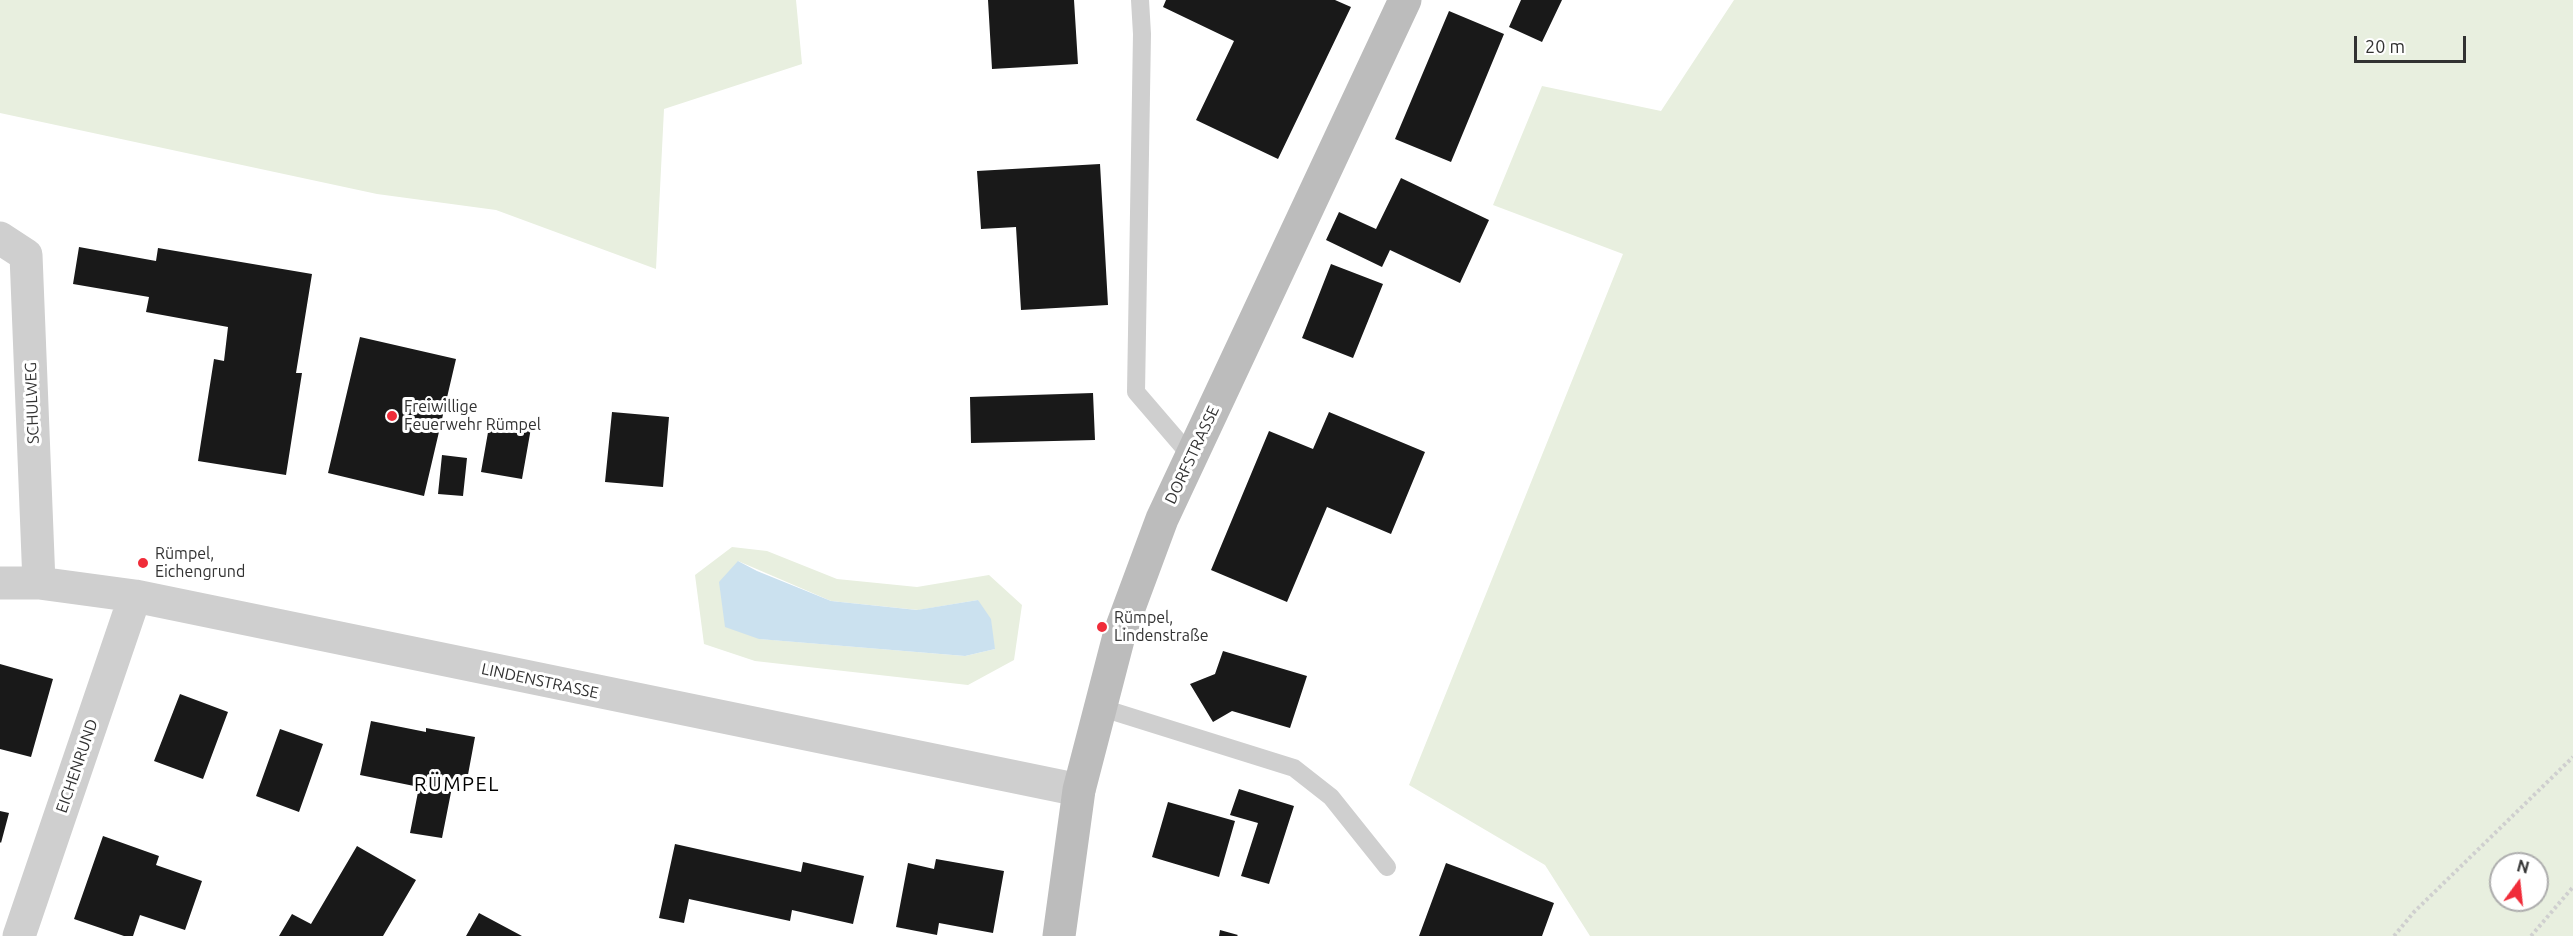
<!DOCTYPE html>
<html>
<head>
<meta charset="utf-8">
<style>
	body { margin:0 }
	#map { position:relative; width:2573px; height:936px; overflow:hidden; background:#fff; font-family:Ubuntu,sans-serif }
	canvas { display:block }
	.north { position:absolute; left:2489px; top:852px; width:60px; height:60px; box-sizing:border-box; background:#fff; border:2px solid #adadad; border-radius:50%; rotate:15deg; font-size:16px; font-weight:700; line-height:24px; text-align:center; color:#323232 }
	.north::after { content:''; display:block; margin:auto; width:21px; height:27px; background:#f02c39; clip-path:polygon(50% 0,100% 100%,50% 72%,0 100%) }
	.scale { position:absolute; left:2354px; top:36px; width:112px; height:27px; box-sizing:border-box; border:3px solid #323232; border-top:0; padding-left:8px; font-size:18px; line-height:21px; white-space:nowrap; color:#323232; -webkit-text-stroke:4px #fff; paint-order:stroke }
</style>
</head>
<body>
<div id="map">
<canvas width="2573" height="936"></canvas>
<div class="north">N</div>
<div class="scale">20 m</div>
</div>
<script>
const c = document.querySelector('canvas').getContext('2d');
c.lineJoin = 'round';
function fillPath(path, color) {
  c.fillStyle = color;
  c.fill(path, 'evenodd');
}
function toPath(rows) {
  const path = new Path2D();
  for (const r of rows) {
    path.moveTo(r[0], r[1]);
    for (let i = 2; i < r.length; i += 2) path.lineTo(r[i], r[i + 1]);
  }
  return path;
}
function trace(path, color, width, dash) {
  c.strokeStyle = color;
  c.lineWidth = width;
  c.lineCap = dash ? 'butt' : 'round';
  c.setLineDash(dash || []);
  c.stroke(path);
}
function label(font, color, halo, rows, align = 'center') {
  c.font = font + ' Ubuntu,sans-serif';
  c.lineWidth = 6;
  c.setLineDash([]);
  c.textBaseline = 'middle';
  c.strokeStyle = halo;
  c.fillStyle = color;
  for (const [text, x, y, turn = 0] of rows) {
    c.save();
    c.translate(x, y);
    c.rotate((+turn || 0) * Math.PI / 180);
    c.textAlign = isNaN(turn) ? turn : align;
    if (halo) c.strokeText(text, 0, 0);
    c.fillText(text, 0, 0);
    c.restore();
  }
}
fillPath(toPath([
	[0,0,796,0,802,64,664,109,656,269,496,210,377,194,0,113],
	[1734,0,2573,0,2573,936,1590,936,1545,865,1409,785,1623,254,1493,205,1542,86,1661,111],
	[2501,864,2537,864,2537,900,2501,900],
	[732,547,767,551,837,579,917,587,989,575,1022,605,1014,660,968,685,755,661,704,644,695,575],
	[738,561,831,601,918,610,978,600,995,649,965,656,760,639]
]), '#e8efdf');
fillPath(toPath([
	[738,561,757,571,831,601,917,610,978,600,991,619,995,649,965,656,759,639,725,627,719,582]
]), '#cbe1ef');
fillPath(toPath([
	[988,0,1074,0,1078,64,992,69],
	[1166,0,1335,0,1351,7,1278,159,1196,120,1234,41,1163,7],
	[1521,0,1562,0,1542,42,1509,27],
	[1449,11,1504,34,1451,162,1395,139],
	[1100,164,1108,305,1021,310,1016,227,981,229,977,171],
	[1401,178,1489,220,1460,283,1390,250,1382,267,1326,240,1339,212,1376,229],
	[79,247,156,261,158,248,312,274,296,373,302,373,286,475,198,461,214,359,224,361,228,327,146,312,149,297,73,284],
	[1331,264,1383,284,1353,358,1302,338],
	[360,337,456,359,424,496,328,473],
	[1093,393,1095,440,971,443,970,397],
	[612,412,669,417,663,487,605,482],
	[1329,412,1425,452,1391,534,1327,507,1287,602,1211,570,1269,431,1313,449],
	[490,421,531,428,522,479,481,472],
	[442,455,467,458,463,496,438,494],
	[1223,651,1307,676,1290,728,1232,711,1213,722,1190,684,1215,674],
	[0,664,53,679,31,757,0,749],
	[180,694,228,712,203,779,154,761],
	[371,721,426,732,426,728,475,737,467,780,454,777,442,838,410,833,419,787,360,775],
	[280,729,323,744,299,812,256,796],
	[1239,789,1294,806,1269,884,1241,876,1258,823,1230,815],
	[1168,802,1235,821,1219,877,1152,857],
	[0,811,9,813,1,843,0,842],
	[103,836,159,856,156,865,202,881,185,930,140,915,133,936,124,936,74,919],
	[675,844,801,872,803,862,864,876,853,924,792,910,790,921,689,899,684,923,659,918],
	[357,846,416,880,383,936,279,936,292,914,311,924],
	[936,859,1004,871,993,933,939,923,937,935,896,927,908,863,934,869],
	[1446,863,1554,903,1542,936,1419,936],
	[479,913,522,936,466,936],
	[1220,930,1238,935,1237,936,1219,936]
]), '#191919');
trace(toPath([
	[2394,936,2414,912,2573,757],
	[2531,936,2573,887]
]), '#cfcfcf', 4, [3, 3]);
trace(toPath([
	[1140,0,1142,34,1136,392,1191,456],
	[1099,707,1294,768,1331,797,1387,867]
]), '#cfcfcf', 18);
trace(toPath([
	[0,238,26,255,39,583],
	[0,583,39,583,135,596,1079,790],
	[19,936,135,596]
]), '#cfcfcf', 33);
trace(toPath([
	[1059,936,1079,790,1120,632,1162,519,1405,0]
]), '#bcbcbc', 33);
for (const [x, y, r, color] of [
	[392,416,6,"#f02c39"],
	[143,563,6,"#f02c39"],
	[1102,627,6,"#f02c39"]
]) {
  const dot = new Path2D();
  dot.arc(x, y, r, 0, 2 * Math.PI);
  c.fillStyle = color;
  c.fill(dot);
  trace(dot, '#fff', 2);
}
label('16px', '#323232', '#fff', [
	["SCHULWEG",32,403,-92],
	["DORFSTRASSE",1192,455,-65],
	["LINDENSTRASSE",540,681,12],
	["EICHENRUND",77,766,-71]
]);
label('16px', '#323232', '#fff', [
	["Freiwillige",404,407],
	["Feuerwehr Rümpel",404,425],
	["Rümpel,",155,554],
	["Eichengrund",155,572],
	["Rümpel,",1114,618],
	["Lindenstraße",1114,636]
], 'left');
c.letterSpacing = '1.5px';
label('20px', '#000', '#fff', [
	["RÜMPEL",457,784]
]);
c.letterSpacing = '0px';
</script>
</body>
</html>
